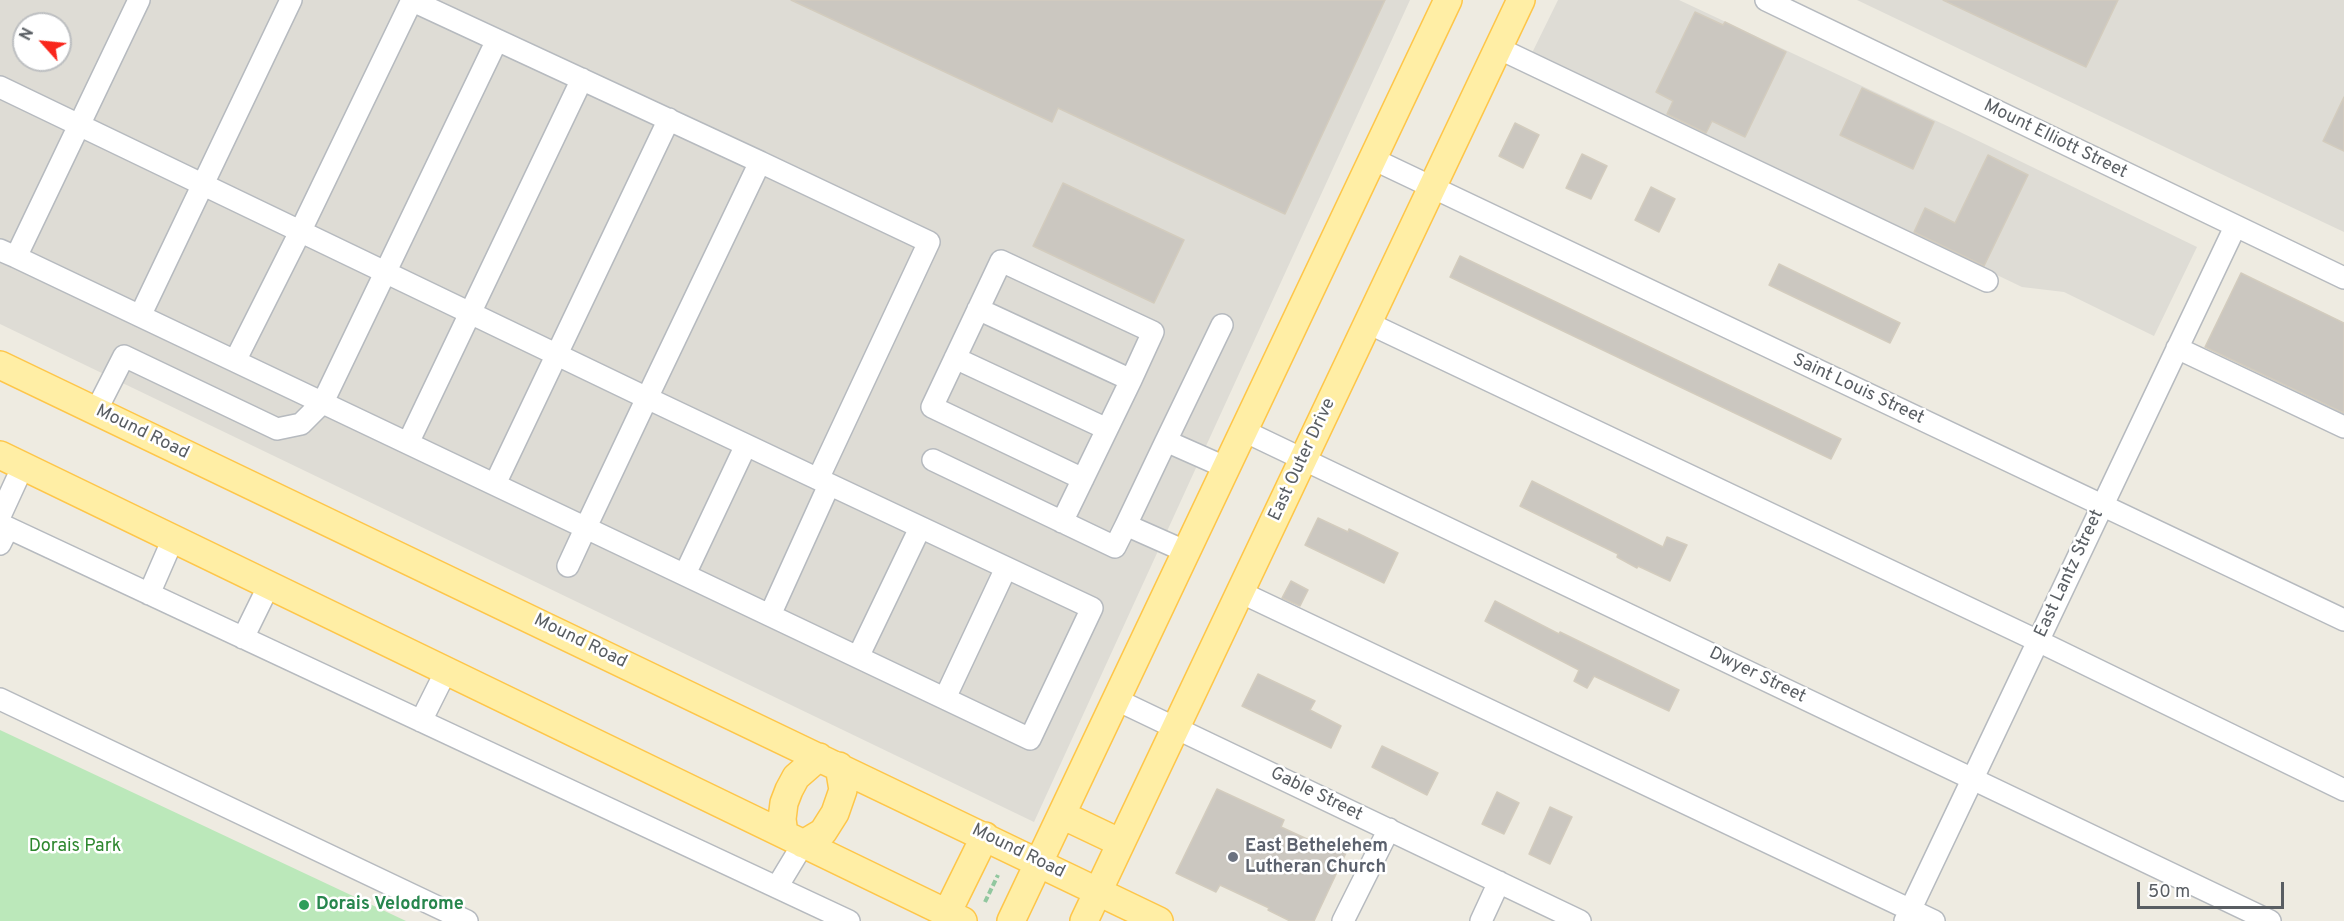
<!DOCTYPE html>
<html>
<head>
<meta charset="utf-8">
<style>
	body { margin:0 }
	#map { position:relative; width:2344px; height:921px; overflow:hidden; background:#eeebe1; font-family:Overpass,sans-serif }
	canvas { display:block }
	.north { position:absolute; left:12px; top:12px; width:60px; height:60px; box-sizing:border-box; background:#fff; border:2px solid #bdbfc1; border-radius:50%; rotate:297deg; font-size:16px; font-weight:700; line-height:24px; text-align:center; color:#595e63 }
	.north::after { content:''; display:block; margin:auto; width:21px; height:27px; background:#f9261c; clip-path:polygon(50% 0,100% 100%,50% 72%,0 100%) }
	.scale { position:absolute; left:2137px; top:882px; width:147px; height:27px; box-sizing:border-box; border:3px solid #595e63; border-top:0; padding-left:8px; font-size:18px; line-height:21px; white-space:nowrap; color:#595e63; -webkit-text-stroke:4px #fff; paint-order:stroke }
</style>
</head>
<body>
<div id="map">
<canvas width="2344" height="921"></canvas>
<div class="north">N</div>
<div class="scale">50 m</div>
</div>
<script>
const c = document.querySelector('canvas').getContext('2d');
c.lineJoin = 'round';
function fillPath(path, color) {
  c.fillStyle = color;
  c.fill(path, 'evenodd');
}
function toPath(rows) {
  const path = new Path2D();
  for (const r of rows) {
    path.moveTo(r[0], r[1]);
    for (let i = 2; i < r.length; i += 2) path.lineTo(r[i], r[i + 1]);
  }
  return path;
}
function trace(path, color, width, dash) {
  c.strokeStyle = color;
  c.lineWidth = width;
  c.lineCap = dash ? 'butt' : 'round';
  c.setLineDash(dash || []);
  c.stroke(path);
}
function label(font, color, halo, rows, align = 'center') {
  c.font = font + ' Overpass,sans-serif';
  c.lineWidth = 5;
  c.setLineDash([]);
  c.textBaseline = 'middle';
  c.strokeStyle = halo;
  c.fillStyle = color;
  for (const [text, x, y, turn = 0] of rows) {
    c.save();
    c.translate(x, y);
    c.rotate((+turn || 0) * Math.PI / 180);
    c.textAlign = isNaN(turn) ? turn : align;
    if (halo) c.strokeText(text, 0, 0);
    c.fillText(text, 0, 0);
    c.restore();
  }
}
fillPath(toPath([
	[0,0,1410,0,1034,822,0,324],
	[24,24,60,24,60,60,24,60],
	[1558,0,1679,0,1960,132,2197,247,2154,336,2064,292,2022,287,1532,53],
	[1857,0,2344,0,2344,232,2236,181]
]), '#dedcd5');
fillPath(toPath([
	[0,730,406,921,0,921]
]), '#bbe8ba');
const building = toPath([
	[791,0,1385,0,1285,214,1058,108,1052,122,791,0],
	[1943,0,2118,0,2086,67,1943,0],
	[1695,12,1723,25,1725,22,1786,52,1745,137,1712,121,1706,133,1667,114,1673,101,1656,92,1695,12],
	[1862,88,1934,122,1913,169,1840,135,1862,88],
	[2344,97,2344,151,2323,141,2344,97],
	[1515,123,1539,135,1523,168,1499,156,1515,123],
	[1582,154,1607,166,1591,199,1566,188,1582,154],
	[1988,155,2028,175,1984,266,1914,232,1925,208,1955,223,1988,155],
	[1063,183,1184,240,1154,303,1033,246,1063,183],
	[1651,187,1675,199,1659,232,1635,220,1651,187],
	[1460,256,1841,439,1831,459,1450,277,1460,256],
	[1779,264,1900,323,1890,343,1769,285,1779,264],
	[2241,273,2344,323,2344,413,2205,347,2241,273],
	[1532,481,1663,547,1667,537,1687,545,1670,581,1638,566,1637,568,1617,557,1618,554,1520,506,1532,481],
	[1318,518,1348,532,1349,529,1398,553,1384,583,1305,545,1318,518],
	[1291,581,1308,590,1300,606,1282,598,1291,581],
	[1495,601,1559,634,1560,632,1679,690,1669,711,1594,676,1587,688,1574,681,1579,670,1485,621,1495,601],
	[1258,674,1315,701,1310,710,1341,726,1331,748,1242,706,1258,674],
	[1382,746,1438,773,1427,795,1372,767,1382,746],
	[1217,789,1284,820,1281,827,1320,845,1321,841,1346,853,1314,921,1290,921,1268,910,1269,908,1220,885,1216,892,1176,873,1217,789],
	[1497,792,1519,803,1504,834,1482,824,1497,792],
	[1550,807,1572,817,1550,864,1529,854,1550,807]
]);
fillPath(building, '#cbc7c0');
trace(building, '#d3ccbe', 1.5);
const minor = toPath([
	[1766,0,2344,278],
	[413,1,760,162],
	[1498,48,1987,281],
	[0,87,647,398,818,479,929,242,760,162,647,398,586,527,568,566],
	[1373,159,2344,620],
	[0,250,16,257,139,0],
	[16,257,1030,739,1092,608,818,479],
	[978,309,1131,380],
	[140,316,291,0],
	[1368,323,2038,641,2344,790],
	[1222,325,1166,441,1227,468],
	[2177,348,2344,427],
	[955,358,1107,429],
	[235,361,300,232,412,0],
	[96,411,124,356,277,429,301,424,323,402,497,40],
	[1244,431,2270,921],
	[408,443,582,79],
	[933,460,1115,547,1126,525,1187,552],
	[495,484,669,119],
	[0,516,23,466],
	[1062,522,1131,380,1153,332,1001,261,932,407,1083,479],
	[0,524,849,921],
	[1126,525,1166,441],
	[0,544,8,528],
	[685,574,746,445],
	[1240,592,1934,921],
	[149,594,173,539],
	[770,615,829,485],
	[243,638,269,585],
	[858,657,920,528],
	[945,698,1006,568],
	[0,699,467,921],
	[1117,700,1580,921],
	[421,721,446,671],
	[777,887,803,844],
	[1343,921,1389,829],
	[1481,921,1499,882],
	[1905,921,2235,227]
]);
const major = toPath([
	[0,365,1159,921],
	[0,455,963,921],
	[1062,815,1121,843],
	[784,834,782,819,784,803,789,790,796,777,819,757],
	[803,844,823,832,835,813,843,790,839,766],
	[947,913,985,836],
	[1011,921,1448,0],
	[1084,921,1521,0]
]);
trace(minor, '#b6babf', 24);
trace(major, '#fec649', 30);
trace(toPath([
	[985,902,998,875]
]), '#91c79f', 4, [6, 3]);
trace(minor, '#fff', 21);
trace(major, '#ffeea5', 27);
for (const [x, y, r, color] of [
	[1233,857,6,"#6b7280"],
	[304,905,6,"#2e9e5b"]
]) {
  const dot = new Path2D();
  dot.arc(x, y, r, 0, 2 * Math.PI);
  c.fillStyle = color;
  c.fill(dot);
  trace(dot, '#fff', 2);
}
label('18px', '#595e63', '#fff', [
	["Mount Elliott Street",2055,140,26],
	["Saint Louis Street",1858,390,25],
	["Mound Road",142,433,26],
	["East Outer Drive",1303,460,-65],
	["East Lantz Street",2070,574,-65],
	["Mound Road",580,642,26],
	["Dwyer Street",1757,676,26],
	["Gable Street",1316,795,26],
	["Mound Road",1018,852,26]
]);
label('18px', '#2d872e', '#fff', [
	["Dorais Park",75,847]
]);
label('bold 18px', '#5b616d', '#fff', [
	["East Bethelehem",1245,847],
	["Lutheran Church",1245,868]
], 'left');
label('bold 18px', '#27864d', '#fff', [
	["Dorais Velodrome",316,905]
], 'left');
</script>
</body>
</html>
